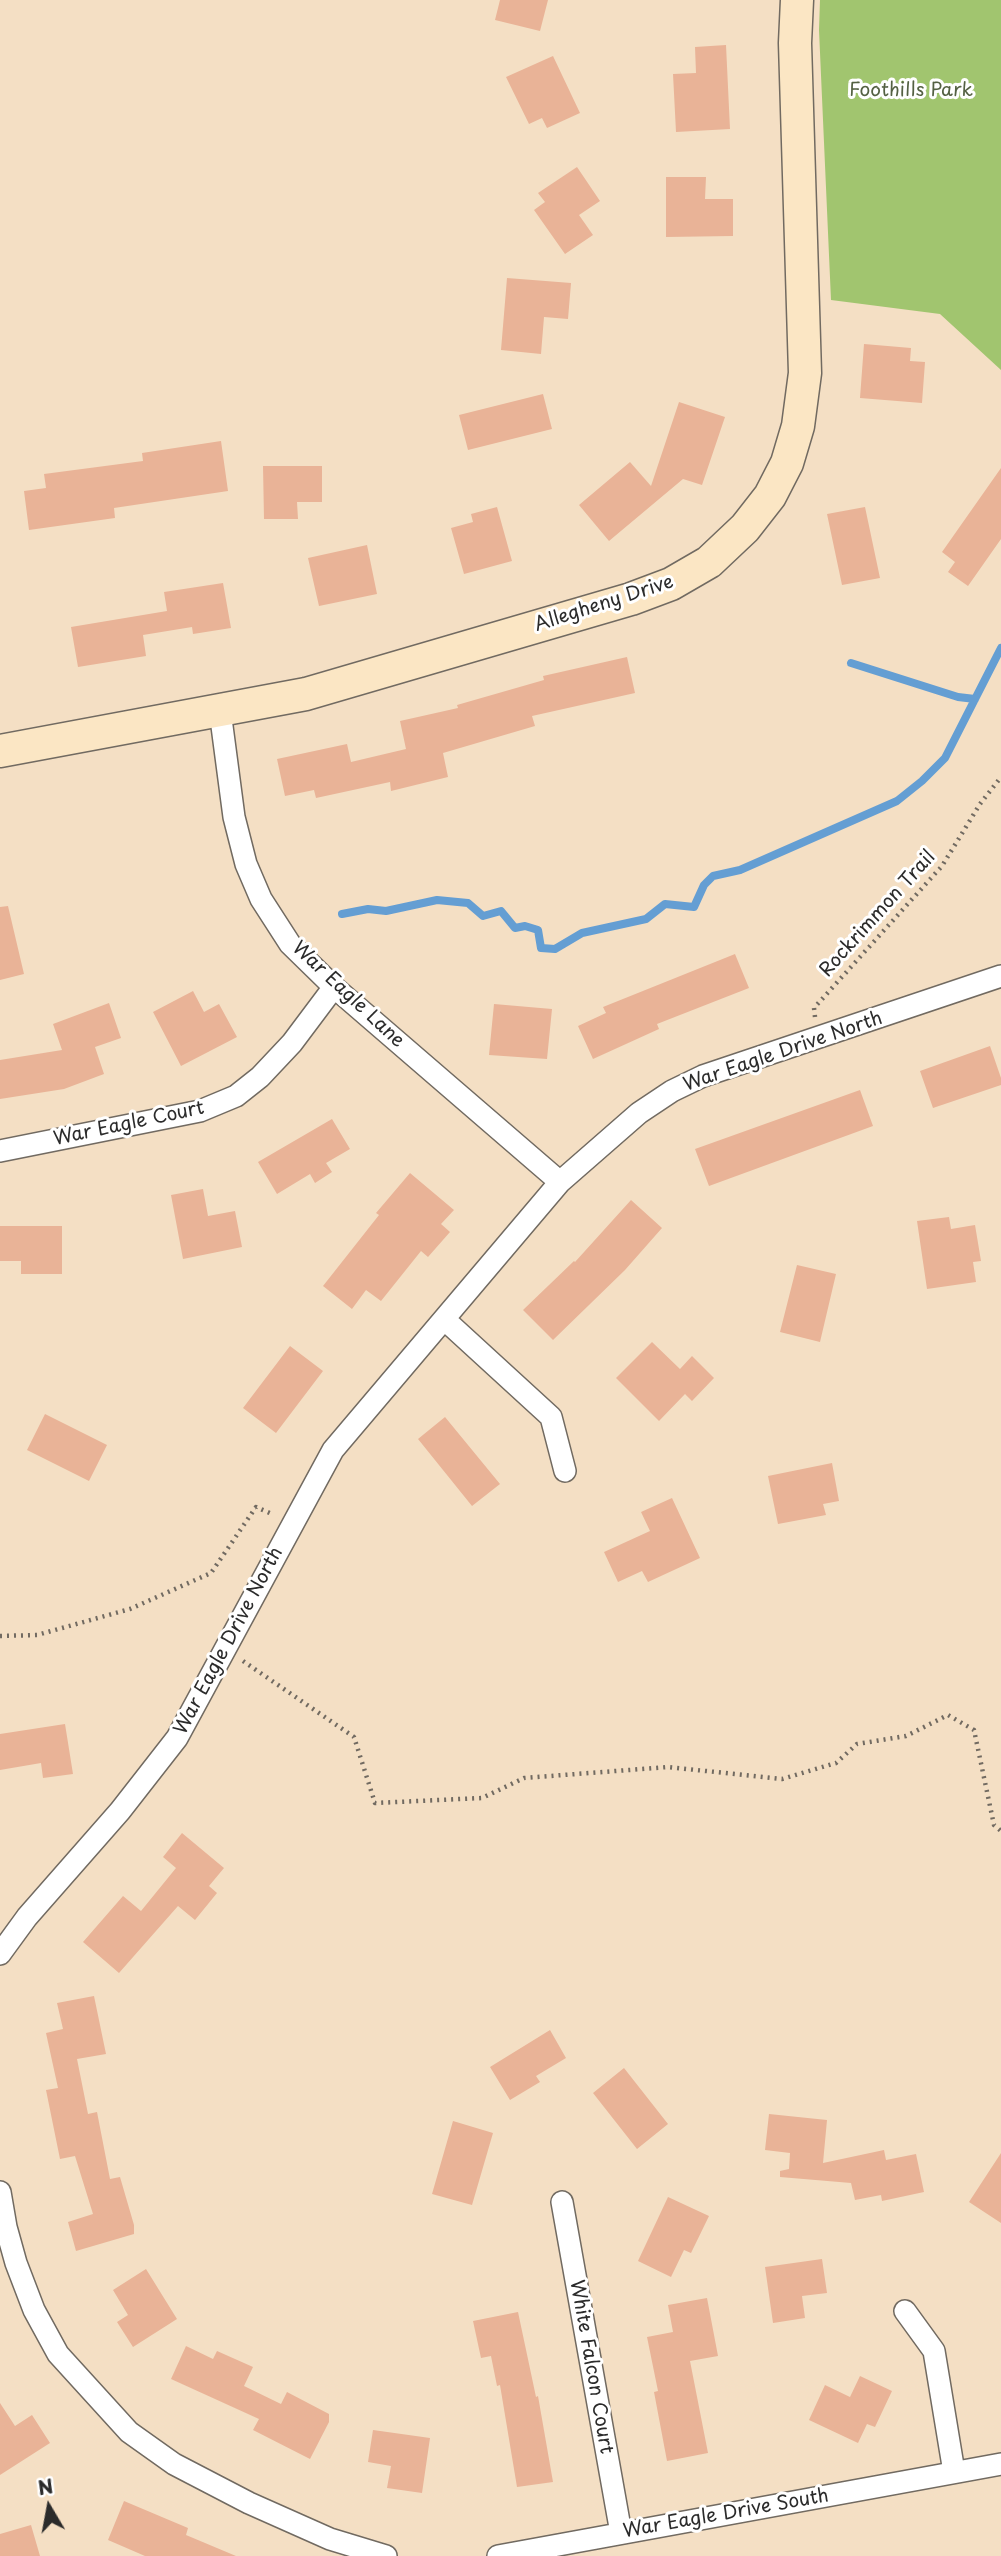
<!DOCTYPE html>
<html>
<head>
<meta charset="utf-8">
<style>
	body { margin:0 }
	#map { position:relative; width:1001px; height:2556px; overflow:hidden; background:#f4dfc4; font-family:"Playpen Sans",sans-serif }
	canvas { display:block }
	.north { position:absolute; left:14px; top:2472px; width:70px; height:70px; -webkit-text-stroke:5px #fff; paint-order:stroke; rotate:350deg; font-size:19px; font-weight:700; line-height:28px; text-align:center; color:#2b2b2b }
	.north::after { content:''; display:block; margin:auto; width:24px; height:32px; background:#2b2b2b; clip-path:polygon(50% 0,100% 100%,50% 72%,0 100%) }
</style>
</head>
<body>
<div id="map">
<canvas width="1001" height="2556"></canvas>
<div class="north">N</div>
</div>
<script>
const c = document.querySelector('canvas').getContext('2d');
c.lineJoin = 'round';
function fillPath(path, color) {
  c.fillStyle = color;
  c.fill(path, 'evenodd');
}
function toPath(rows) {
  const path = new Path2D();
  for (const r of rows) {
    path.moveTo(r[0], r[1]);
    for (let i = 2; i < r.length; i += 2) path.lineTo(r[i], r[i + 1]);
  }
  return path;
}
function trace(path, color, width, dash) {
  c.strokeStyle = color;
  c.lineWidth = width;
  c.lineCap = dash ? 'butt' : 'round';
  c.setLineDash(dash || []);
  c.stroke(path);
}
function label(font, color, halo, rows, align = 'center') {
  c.font = font + ' "Playpen Sans",sans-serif';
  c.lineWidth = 6;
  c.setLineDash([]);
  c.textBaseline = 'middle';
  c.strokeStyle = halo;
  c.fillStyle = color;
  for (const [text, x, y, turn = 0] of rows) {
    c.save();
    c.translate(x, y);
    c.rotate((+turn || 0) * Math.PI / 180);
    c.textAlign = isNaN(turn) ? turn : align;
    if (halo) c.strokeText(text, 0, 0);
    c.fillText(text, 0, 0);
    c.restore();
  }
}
fillPath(toPath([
	[820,0,1001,0,1001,370,940,314,831,300,819,30]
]), '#a1c56f');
trace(toPath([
	[851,663,958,697,975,699],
	[342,914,368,909,386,911,437,900,468,903,483,916,501,911,515,928,525,926,538,930,541,948,555,949,582,933,646,919,665,904,694,907,704,885,713,876,740,870,897,801,922,781,945,758,1001,648]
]), '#649ed3', 8);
fillPath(toPath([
	[500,0,548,0,540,31,495,20],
	[726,45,730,129,676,132,673,74,696,73,695,47],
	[553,56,580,113,547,128,542,118,529,124,506,77],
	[577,167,600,201,579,215,593,235,565,254,534,210,545,202,538,193],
	[666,177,706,177,705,199,733,199,733,236,666,237],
	[507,278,571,283,568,319,544,317,541,354,501,350],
	[864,344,911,348,910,361,925,362,922,403,860,398],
	[543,394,552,429,468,450,459,415],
	[679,402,725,417,702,485,683,479,609,541,579,505,630,462,651,486],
	[221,441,228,491,114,508,115,518,29,530,24,491,46,488,44,474,143,461,142,453],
	[263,466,322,466,322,502,297,502,298,519,264,519],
	[1001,468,1001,539,968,586,948,572,955,562,942,552],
	[497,507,512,561,464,574,451,528,473,522,471,514],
	[865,507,880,578,842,585,827,514],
	[367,545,377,594,319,606,308,558],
	[223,583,231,628,193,634,192,627,143,635,146,656,78,667,71,627,167,611,164,592],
	[627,657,635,693,532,716,535,726,443,753,448,777,391,791,390,782,316,798,314,790,285,796,277,759,347,744,351,762,406,749,400,721,458,708,457,705,544,680,543,676],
	[8,906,24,974,0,980,0,907],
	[735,954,749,988,657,1024,659,1029,593,1059,578,1026,606,1013,603,1007],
	[193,991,204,1012,219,1004,237,1037,181,1066,153,1012],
	[109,1003,121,1038,95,1047,104,1074,64,1089,0,1099,0,1060,62,1050,53,1024],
	[494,1004,552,1009,547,1059,489,1055],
	[990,1046,1001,1078,1001,1085,933,1108,920,1071],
	[860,1090,873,1126,709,1186,695,1149],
	[332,1119,350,1149,326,1163,332,1172,315,1183,310,1174,277,1194,258,1162],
	[410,1173,454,1210,441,1224,450,1232,428,1257,421,1251,381,1301,366,1290,352,1309,323,1286,379,1215,376,1213],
	[203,1189,208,1216,235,1211,242,1247,183,1259,171,1195],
	[631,1200,662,1228,625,1270,553,1340,523,1310,574,1261,575,1262],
	[949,1217,951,1229,975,1225,981,1261,973,1262,976,1282,927,1289,917,1221],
	[0,1226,62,1226,62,1274,21,1274,21,1261,0,1261],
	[797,1265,836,1274,820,1342,780,1332],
	[652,1342,680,1369,692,1356,714,1378,692,1401,685,1394,659,1421,616,1378],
	[290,1346,323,1371,276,1433,243,1408],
	[45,1414,107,1445,89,1481,27,1450],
	[445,1417,500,1484,472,1506,418,1439],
	[832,1463,839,1501,823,1504,826,1515,778,1524,768,1476],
	[672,1498,700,1558,648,1582,642,1571,618,1582,604,1552,650,1531,641,1512],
	[65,1724,73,1774,43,1778,41,1763,0,1770,0,1734],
	[182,1833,224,1868,209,1886,217,1893,195,1920,178,1906,119,1973,83,1942,123,1896,141,1911,176,1868,163,1857],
	[94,1996,106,2054,77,2059,88,2114,97,2112,110,2179,120,2177,134,2225,134,2234,76,2251,68,2222,93,2214,75,2156,60,2159,46,2090,58,2088,46,2033,63,2029,57,2003],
	[550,2030,566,2058,536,2076,540,2082,510,2100,490,2067],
	[624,2068,668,2124,637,2149,593,2093],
	[769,2114,827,2120,823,2163,884,2150,886,2160,916,2154,924,2192,882,2201,881,2195,855,2200,851,2183,780,2177,780,2171,789,2169,790,2153,765,2150],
	[453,2121,493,2133,472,2205,432,2194],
	[1001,2153,1001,2223,969,2202],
	[668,2197,709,2216,691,2253,684,2250,671,2277,638,2261],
	[822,2259,827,2293,802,2296,805,2318,773,2323,765,2267],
	[146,2269,177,2319,133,2347,117,2322,128,2315,113,2290],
	[707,2298,718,2356,690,2361,708,2453,667,2461,654,2392,658,2391,647,2337,673,2332,668,2305],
	[518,2312,536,2397,538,2396,553,2482,517,2487,500,2385,497,2386,491,2356,481,2358,473,2321],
	[186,2346,213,2359,217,2351,253,2367,244,2386,281,2404,287,2392,329,2414,329,2422,310,2459,253,2430,259,2419,171,2379],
	[860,2376,892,2391,875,2427,867,2424,858,2443,809,2420,825,2385,850,2397],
	[0,2403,15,2426,32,2415,50,2443,0,2475],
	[373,2430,430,2438,422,2493,387,2488,391,2466,368,2462],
	[124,2501,188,2528,186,2535,236,2556,145,2556,108,2540],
	[31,2525,40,2556,0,2556,0,2534]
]), '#e9b397');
const street = toPath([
	[220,711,234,817,246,864,261,899,290,944,334,987,560,1182],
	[0,1151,200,1111,236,1096,260,1077,292,1043,334,987],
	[444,1319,551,1417,565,1471],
	[0,1954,27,1917,120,1811,177,1738,333,1450,560,1182,639,1113,672,1091,703,1076,1001,976],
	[0,2192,6,2227,16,2263,34,2310,58,2354,129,2432,174,2464,249,2503,330,2539,386,2556],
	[562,2202,621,2533],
	[905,2311,934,2351,954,2472],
	[498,2556,1001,2464]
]);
const secondary = toPath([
	[0,751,306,694,631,599,671,584,709,562,745,528,770,496,787,463,798,426,805,373,795,43,797,0]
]);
trace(street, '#716a61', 24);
trace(secondary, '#716a61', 35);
trace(toPath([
	[815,1017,814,1008,942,866,980,804,1001,777],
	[0,1636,37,1635,130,1609,211,1573,256,1507,272,1514],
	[243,1661,354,1737,375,1803,482,1798,524,1778,668,1767,782,1779,836,1763,857,1744,906,1736,948,1715,974,1730,994,1825,1001,1831]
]), '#716a61', 4.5, [2, 5]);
trace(street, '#fff', 21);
trace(secondary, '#fbe6c4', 32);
label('19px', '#546143', '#fff', [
	["Foothills Park",911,91]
]);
label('19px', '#2b2b2b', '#fff', [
	["Allegheny Drive",604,604,-18],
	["Rockrimmon Trail",878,914,-48],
	["War Eagle Lane",348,995,43],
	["War Eagle Drive North",783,1052,-19],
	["War Eagle Court",129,1124,-12],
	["War Eagle Drive North",229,1641,-62],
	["White Falcon Court",591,2367,80],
	["War Eagle Drive South",726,2514,-10]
]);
</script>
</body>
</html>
